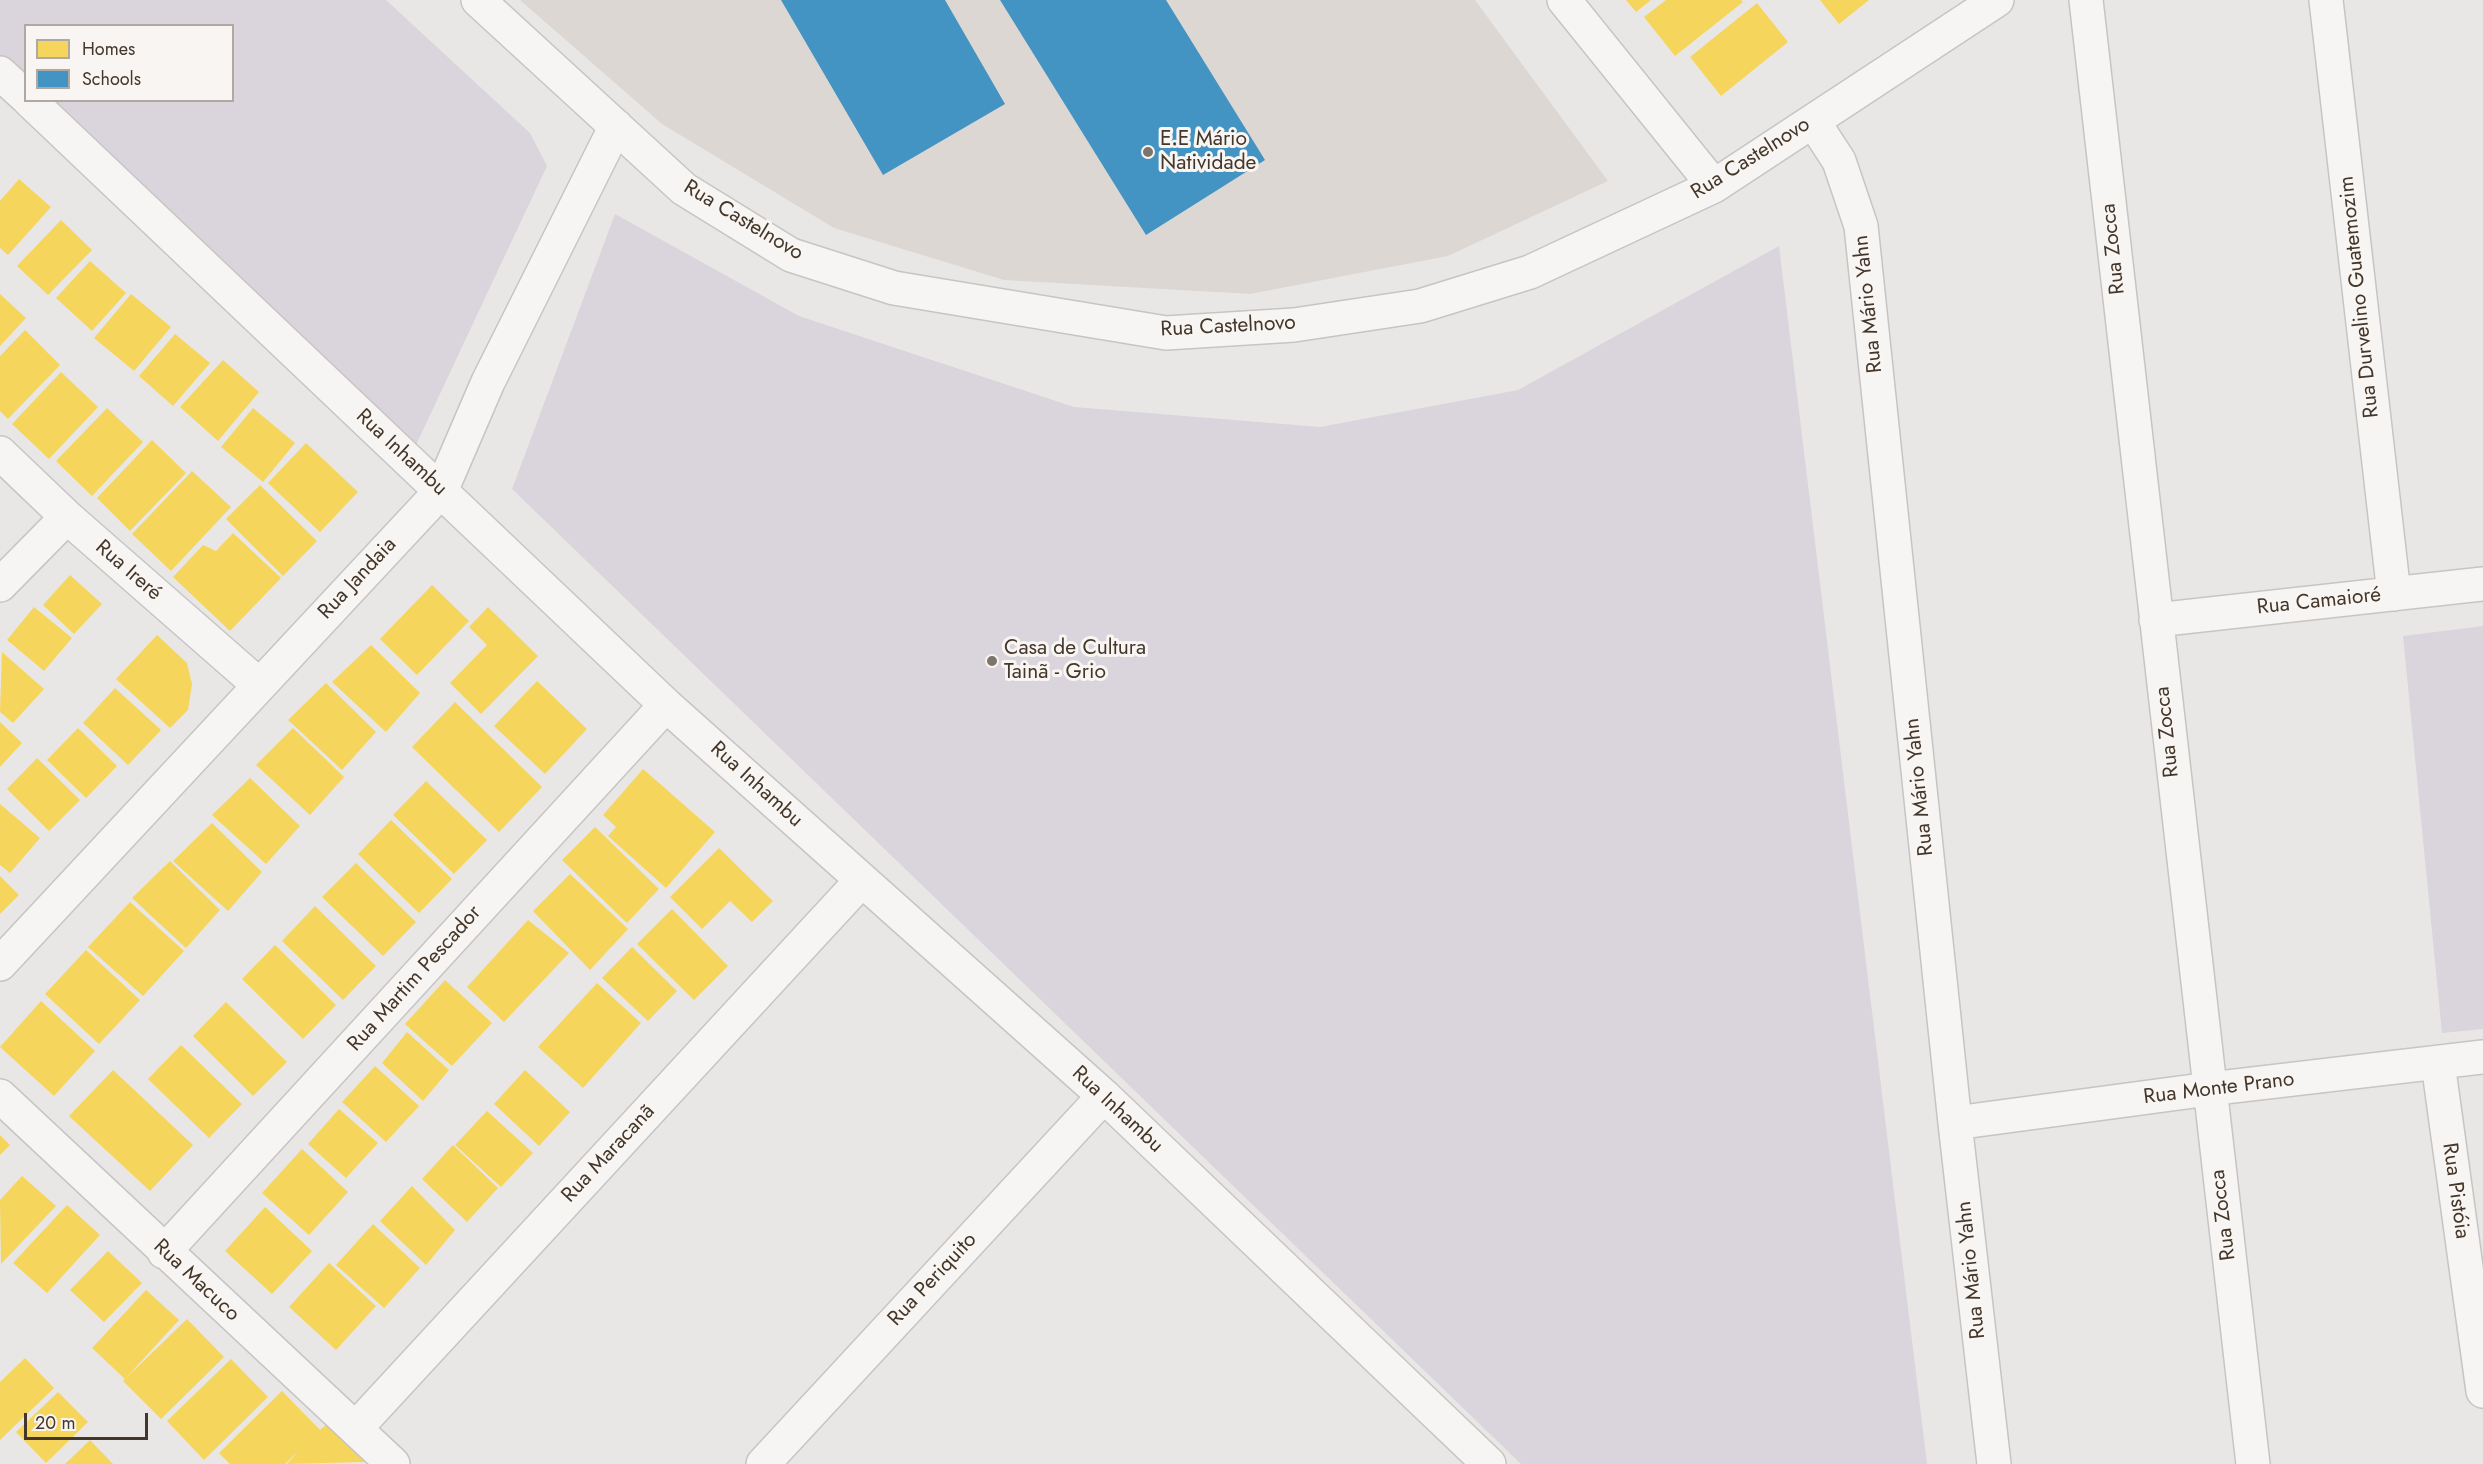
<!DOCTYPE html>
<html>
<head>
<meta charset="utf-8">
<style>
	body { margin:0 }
	#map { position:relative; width:2483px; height:1464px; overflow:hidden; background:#e9e7e5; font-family:Jost,sans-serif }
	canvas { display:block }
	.legend { position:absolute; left:24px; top:24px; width:210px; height:78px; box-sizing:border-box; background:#f8f5f2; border:2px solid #b0a9a2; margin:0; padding:8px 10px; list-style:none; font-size:18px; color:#43362a }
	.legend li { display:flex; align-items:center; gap:12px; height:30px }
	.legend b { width:30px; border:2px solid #b0a9a2 }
	.scale { position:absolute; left:24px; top:1413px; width:124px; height:27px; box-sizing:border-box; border:3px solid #43362a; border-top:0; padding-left:8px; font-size:18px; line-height:21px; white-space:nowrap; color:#43362a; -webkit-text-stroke:4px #f8f5f2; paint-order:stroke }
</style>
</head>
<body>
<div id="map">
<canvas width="2483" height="1464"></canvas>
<ul class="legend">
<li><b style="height:16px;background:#f6d55c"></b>Homes</li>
<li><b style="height:16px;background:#4393c3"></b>Schools</li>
</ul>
<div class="scale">20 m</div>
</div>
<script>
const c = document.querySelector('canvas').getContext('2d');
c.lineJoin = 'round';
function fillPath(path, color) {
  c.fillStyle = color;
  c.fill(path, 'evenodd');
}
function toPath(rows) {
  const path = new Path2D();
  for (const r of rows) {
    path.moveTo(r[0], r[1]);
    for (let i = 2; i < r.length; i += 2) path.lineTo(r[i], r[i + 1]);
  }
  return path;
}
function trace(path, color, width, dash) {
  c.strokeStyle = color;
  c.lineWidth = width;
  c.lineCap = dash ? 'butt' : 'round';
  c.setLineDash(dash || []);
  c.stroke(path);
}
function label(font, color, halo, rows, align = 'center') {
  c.font = font + ' Jost,sans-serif';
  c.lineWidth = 6;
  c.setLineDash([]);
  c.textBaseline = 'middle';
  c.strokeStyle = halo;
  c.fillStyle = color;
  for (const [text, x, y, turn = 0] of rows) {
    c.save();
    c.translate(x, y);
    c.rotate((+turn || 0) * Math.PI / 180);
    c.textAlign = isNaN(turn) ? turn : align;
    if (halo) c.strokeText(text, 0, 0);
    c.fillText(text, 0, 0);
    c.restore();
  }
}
fillPath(toPath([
	[520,0,1475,0,1608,181,1448,256,1250,294,1004,280,834,228,662,124]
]), '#dcd7d3');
fillPath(toPath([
	[0,0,386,0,530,133,547,166,415,447,42,101,232,100,232,26,26,26,25,85,0,61],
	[615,214,799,316,1074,407,1320,427,1518,390,1779,246,1927,1464,1521,1464,512,489],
	[2483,626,2483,1029,2442,1033,2403,636]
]), '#dad4dc');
fillPath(toPath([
	[1626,0,1651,0,1636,12],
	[1666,0,1741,0,1743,2,1675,56,1644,17],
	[1820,0,1869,0,1839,24],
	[1757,3,1788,42,1721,96,1690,57],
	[19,179,51,207,8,255,0,248,0,201],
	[61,220,92,250,48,295,17,266],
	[90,261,126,293,92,331,56,298],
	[0,294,26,318,0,346],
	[131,294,171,327,134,371,94,338],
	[25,330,60,365,8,419,0,411,0,356],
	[175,334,210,363,173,406,139,376],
	[223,360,259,392,218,441,180,407],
	[61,372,98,407,49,459,12,424],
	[107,408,143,442,92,496,56,461],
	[253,408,295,443,263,482,221,447],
	[152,440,186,473,130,531,97,498],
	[306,443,358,492,320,532,268,483],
	[192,471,231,507,171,571,132,534],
	[260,485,317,541,283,576,226,519],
	[233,533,281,578,230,631,173,577,203,545,216,551],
	[70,575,102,604,74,634,43,605],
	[432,585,469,621,417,675,380,639],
	[34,607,72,638,44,671,7,640],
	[488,607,538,656,481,714,450,683,487,645,469,627],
	[157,635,187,663,192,684,188,710,170,728,116,679],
	[371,645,420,693,386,732,332,682],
	[2,652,44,689,13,723,0,712],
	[537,681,587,729,545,774,494,726],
	[326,683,376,732,342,770,288,720],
	[115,688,161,730,128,765,83,723],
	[455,702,542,787,499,832,412,747],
	[0,722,22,743,0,767],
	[78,728,117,766,86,798,47,760],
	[293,728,344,777,310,815,256,765],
	[37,758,80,800,49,831,7,789],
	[643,769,715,832,666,888,608,836,616,827,603,815],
	[250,778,300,826,266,864,212,815],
	[426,781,487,840,454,874,393,815],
	[0,804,40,838,10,873,0,865],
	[391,820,452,879,419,913,358,854],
	[212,823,262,872,228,911,173,861],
	[595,827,659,889,627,923,562,860],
	[719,848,773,901,752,922,730,901,702,929,670,897],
	[170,861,220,910,186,948,132,898],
	[356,863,416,922,383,956,322,897],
	[570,874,628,929,590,970,533,911],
	[0,876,19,895,0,914],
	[130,902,184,951,143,996,88,947],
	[315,906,376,966,343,1000,282,941],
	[672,909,728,966,694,1000,637,944],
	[528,920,569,953,504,1022,467,987],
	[275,945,336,1005,303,1039,242,979],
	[632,947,677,991,648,1021,602,978],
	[86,950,140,1000,99,1044,45,994],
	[445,980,492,1023,452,1066,405,1024],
	[597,983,641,1023,583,1088,538,1047],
	[41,1001,95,1051,54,1096,0,1047],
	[226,1002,287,1062,253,1096,193,1036],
	[407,1032,449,1070,423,1101,382,1063],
	[181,1045,242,1104,209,1138,148,1079],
	[375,1066,419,1106,386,1142,342,1102],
	[113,1070,193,1145,150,1191,69,1116],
	[525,1070,570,1112,539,1146,494,1104],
	[339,1109,378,1143,346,1178,308,1144],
	[487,1111,533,1153,501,1187,455,1145],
	[0,1135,10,1145,0,1155],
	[453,1145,498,1188,467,1222,422,1179],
	[302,1149,348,1192,309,1235,262,1193],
	[22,1176,56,1206,1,1264,0,1200],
	[412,1186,455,1230,426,1265,380,1221],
	[67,1205,100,1235,47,1293,13,1263],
	[265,1207,312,1251,272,1294,225,1251],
	[373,1224,420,1268,384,1308,336,1265],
	[108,1251,142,1283,104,1322,70,1290],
	[329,1263,376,1306,336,1350,289,1307],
	[146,1290,179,1320,125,1379,92,1348],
	[187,1319,224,1357,161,1419,123,1381],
	[25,1358,54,1388,0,1440,0,1382],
	[231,1359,268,1397,204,1460,167,1421],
	[282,1391,320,1430,327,1424,365,1462,287,1464,299,1450,285,1464,230,1464,219,1453],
	[58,1392,88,1422,46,1463,16,1432],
	[90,1440,113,1464,65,1464]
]), '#f6d55c');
fillPath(toPath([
	[781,0,945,0,1005,104,883,175],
	[1000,0,1166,0,1265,160,1146,235]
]), '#4393c3');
const street = toPath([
	[478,0,684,189,791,255,894,288,1166,333,1294,325,1420,306,1530,272,1714,186,1997,0],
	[1564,0,1714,186],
	[2086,0,2253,1464],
	[2326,0,2394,594],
	[0,73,26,97],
	[29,100,666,705,1104,1096,1489,1464],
	[1813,121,1839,161,1861,226,1955,1123,1994,1464],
	[0,453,67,517,259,685],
	[0,585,67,517],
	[2156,620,2483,584],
	[0,964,441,491,488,382,616,126],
	[2438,1063,2483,1391],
	[0,1096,393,1464],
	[1955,1123,2209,1089,2483,1057],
	[164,1252,666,705],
	[356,1428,862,880],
	[763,1464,1104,1096]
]);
trace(street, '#c7c5c3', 36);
trace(street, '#f6f5f3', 33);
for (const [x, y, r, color] of [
	[1148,152,6,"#7d746b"],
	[992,661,6,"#7d746b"]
]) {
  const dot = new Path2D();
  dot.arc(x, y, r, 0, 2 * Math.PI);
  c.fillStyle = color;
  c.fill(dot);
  trace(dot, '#f8f5f2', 2);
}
label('21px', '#43362a', '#f8f5f2', [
	["E.E Mário",1160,140],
	["Natividade",1160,164],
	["Casa de Cultura",1004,649],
	["Tainã - Grio",1004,673]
], 'left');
label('21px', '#43362a', '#f8f5f2', [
	["Rua Castelnovo",1751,159,-32],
	["Rua Castelnovo",743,221,31],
	["Rua Zocca",2114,249,-96],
	["Rua Durvelino Guatemozim",2360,297,-96],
	["Rua Mário Yahn",1869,304,-96],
	["Rua Castelnovo",1228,327,-3],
	["Rua Inhambu",401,453,43],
	["Rua Ireré",128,571,41],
	["Rua Jandaia",358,579,-47],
	["Rua Camaioré",2319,602,-6],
	["Rua Zocca",2168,732,-96],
	["Rua Inhambu",756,785,42],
	["Rua Mário Yahn",1920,787,-96],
	["Rua Martim Pescador",415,979,-48],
	["Rua Monte Prano",2219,1089,-7],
	["Rua Inhambu",1117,1110,43],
	["Rua Maracanã",609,1154,-47],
	["Rua Pistóia",2455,1191,82],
	["Rua Zocca",2224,1215,-97],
	["Rua Mário Yahn",1972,1270,-96],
	["Rua Periquito",933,1280,-47],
	["Rua Macuco",196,1281,43]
]);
</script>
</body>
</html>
